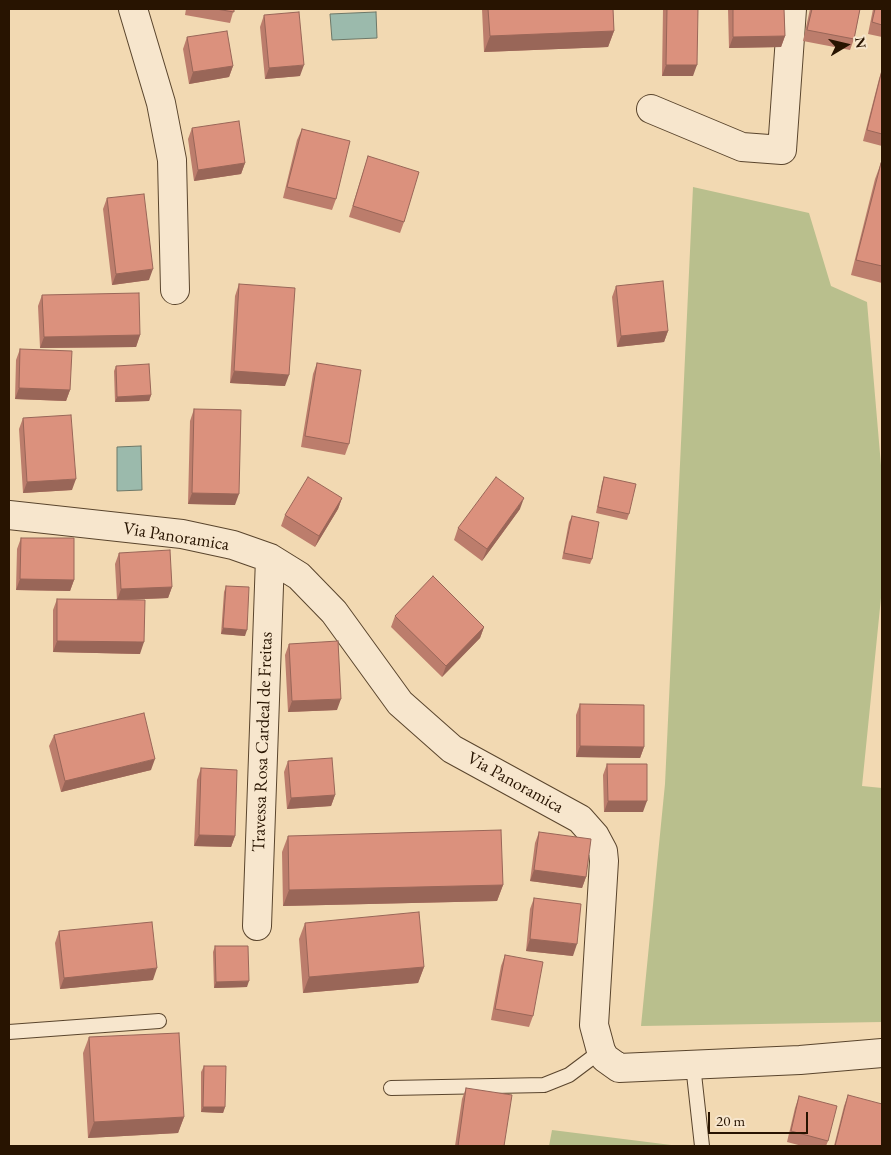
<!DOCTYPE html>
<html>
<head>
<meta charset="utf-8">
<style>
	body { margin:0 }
	#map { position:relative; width:891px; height:1155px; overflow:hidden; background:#f2d9b2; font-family:"EB Garamond",serif }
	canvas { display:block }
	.frame { position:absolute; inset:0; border:10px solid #281401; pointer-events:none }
	.north { position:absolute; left:821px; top:20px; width:50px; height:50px; -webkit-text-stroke:4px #f7e6cd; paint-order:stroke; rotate:81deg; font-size:14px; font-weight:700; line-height:20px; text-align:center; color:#281401 }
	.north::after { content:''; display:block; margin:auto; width:18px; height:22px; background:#281401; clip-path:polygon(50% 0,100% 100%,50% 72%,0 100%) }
	.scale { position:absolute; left:708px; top:1112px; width:100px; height:22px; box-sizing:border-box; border:2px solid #281401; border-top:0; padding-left:6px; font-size:15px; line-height:18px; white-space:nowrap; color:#281401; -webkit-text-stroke:4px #f7e6cd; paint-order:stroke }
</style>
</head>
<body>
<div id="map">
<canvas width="891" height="1155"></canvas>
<div class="frame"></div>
<div class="north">N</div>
<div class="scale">20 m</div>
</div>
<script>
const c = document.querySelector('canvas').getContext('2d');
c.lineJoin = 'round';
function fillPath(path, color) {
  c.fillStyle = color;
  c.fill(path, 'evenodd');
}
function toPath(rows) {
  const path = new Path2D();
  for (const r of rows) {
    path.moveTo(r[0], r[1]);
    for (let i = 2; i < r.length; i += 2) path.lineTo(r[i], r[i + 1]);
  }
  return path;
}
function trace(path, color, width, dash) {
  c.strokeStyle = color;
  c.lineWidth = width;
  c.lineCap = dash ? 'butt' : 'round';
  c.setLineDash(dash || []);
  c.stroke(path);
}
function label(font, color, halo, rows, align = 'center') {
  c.font = font + ' "EB Garamond",serif';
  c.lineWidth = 4.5;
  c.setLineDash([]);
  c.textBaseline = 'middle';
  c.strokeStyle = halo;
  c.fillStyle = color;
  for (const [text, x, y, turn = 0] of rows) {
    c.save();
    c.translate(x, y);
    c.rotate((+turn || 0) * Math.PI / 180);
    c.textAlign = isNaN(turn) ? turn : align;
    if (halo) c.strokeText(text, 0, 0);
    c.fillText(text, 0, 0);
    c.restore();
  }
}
fillPath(toPath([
	[693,187,809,213,831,286,867,302,882,477,882,588,862,786,882,788,882,1022,641,1026,665,784],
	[552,1130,679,1146,549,1146]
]), '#b9bf8d');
const water = toPath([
	[376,12,377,38,332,40,330,14,376,12],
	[141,446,142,490,117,491,117,447,141,446]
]);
fillPath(water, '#9bbaac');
trace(water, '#6d7868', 1);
const lane = toPath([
	[9,1032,159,1021],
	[693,1065,702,1146],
	[391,1088,544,1085,569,1075,601,1051]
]);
const street = toPath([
	[133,9,161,103,172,160,175,290],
	[651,109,742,147,782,150,792,9],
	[9,515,182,534,233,545,270,558,299,576,334,612,400,703,452,749,580,819,595,836,603,851,604,861,594,1025,601,1051,605,1058,619,1068,800,1060,882,1053],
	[257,926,270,558]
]);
trace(lane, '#5a452d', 16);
trace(street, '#5a452d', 30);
trace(lane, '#f7e6cd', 14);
trace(street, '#f7e6cd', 28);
fillPath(toPath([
	[186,9,234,9,230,23,185,15],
	[482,9,613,9,614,31,608,47,484,52],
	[663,9,698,9,693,76,662,76],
	[728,9,784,9,785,36,781,47,729,48],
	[810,9,860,9,854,39,850,50,803,41],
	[873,9,882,9,882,37,868,34],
	[264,15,300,76,265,79,260,27],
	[187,37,233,66,229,77,189,84,183,49],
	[882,70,882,146,863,141,879,79],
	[192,128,245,163,241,174,194,181,188,139],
	[302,129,336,199,332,210,283,198,297,140],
	[368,156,404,222,400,233,349,217],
	[881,163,882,163,882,283,851,275,875,179],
	[107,198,149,280,112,285,103,209],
	[239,284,285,386,230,383,235,296],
	[616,286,668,331,664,342,617,347,612,297],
	[42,295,140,335,136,347,40,348,38,306],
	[20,349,70,390,66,401,15,399,16,360],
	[317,363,349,444,345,455,301,447,313,374],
	[116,366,151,395,149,401,115,402,114,371],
	[194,409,235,505,188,504,190,421],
	[23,418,72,490,23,493,19,429],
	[604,477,629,514,627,520,596,513,602,483],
	[342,498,338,509,315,547,281,526,285,515],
	[520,509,482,561,454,540,458,528],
	[572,516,592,559,590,564,562,559,569,522],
	[21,538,74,580,70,591,16,590,17,549],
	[119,553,172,587,168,598,124,600,140,654,53,652,53,610,57,599,117,600,115,564],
	[226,586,245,636,221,634,224,592],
	[395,616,484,627,480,638,442,677,391,627],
	[289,644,337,710,288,712,285,655],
	[580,704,644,747,640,758,576,757,576,715],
	[54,735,151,770,61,792,49,746],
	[288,761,335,795,331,806,287,809,284,772],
	[607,764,643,812,604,812,603,775],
	[201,768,235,836,231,847,194,846,197,780],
	[539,832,586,877,582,888,530,881,535,843],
	[288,836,503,885,497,901,283,906,282,852],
	[534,898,573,956,526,951,530,909],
	[305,923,424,967,418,983,303,993,299,939],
	[59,931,153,980,60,989,55,943],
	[215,946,247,987,214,988,213,952],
	[505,955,533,1016,529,1027,491,1020,501,966],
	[89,1037,184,1117,178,1133,88,1138,83,1053],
	[204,1066,225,1107,223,1113,201,1112,201,1072],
	[466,1088,504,1146,455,1146,462,1099],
	[848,1095,882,1146,834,1146,844,1106],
	[799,1096,828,1141,826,1146,802,1146,787,1142,795,1108]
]), '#bc7d6c');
fillPath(toPath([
	[614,31,608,47,484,52,490,36],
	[785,36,781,47,729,48,733,37],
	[304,65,300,76,265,79,269,68],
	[666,65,697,65,693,76,662,76],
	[233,66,229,77,189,84,193,72],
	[245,163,241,174,194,181,198,170],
	[153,269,149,280,112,285,116,274],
	[668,331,664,342,617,347,621,336],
	[140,335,136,347,40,348,44,337],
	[234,371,289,375,285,386,230,383],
	[19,388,70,390,66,401,15,399],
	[151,395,149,401,115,402,117,397],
	[76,479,72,490,23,493,27,482],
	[192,493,239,494,235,505,188,504],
	[342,498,338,509,315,547,319,536],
	[524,498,520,509,482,561,487,549],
	[20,579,74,580,70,591,16,590],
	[172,587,168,598,117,600,121,589],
	[484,627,480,638,442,677,446,666],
	[223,628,247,630,245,636,221,634],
	[57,641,144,642,140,654,53,652],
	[341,699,337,710,288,712,292,701],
	[580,746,644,747,640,758,576,757],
	[155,759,151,770,61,792,65,781],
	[335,795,331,806,287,809,291,798],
	[608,801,647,801,643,812,604,812],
	[199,835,235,836,231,847,194,846],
	[534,870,586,877,582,888,530,881],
	[503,885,497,901,283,906,289,890],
	[530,939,577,944,573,956,526,951],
	[424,967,418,983,303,993,309,977],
	[157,968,153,980,60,989,64,978],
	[249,981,247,987,214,988,216,982],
	[203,1107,225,1107,223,1113,201,1112],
	[184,1117,178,1133,88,1138,94,1122]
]), '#996658');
const building = toPath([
	[216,9,234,9,234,12,216,9],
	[488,9,613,9,614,31,490,36,488,9],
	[667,9,698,9,697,65,666,65,667,9],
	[733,9,784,9,785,36,733,37,733,9],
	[812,9,860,9,854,39,807,30,812,9],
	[875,9,882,9,882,25,872,22,875,9],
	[299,12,304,65,269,68,264,15,299,12],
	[227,31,233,66,193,72,187,37,227,31],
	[882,70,882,134,867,130,882,70],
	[239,121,245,163,198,170,192,128,239,121],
	[302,129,350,141,336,199,287,187,302,129],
	[368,156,419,172,404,222,353,206,368,156],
	[881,163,882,163,882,266,856,260,881,163],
	[144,194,153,269,116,274,107,198,144,194],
	[663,281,668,331,621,336,616,286,663,281],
	[239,284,295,288,289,375,234,371,239,284],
	[139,293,140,335,44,337,42,295,139,293],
	[20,349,72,351,70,390,19,388,20,349],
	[317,363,361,370,349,444,305,436,317,363],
	[149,364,151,395,117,397,116,366,149,364],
	[194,409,241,410,239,494,192,493,194,409],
	[71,415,76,479,27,482,23,418,71,415],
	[308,477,342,498,319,536,285,515,308,477],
	[496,477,524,498,487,549,458,528,496,477],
	[604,477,636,484,629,514,598,507,604,477],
	[572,516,599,522,592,559,564,553,572,516],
	[21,538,74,538,74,580,20,579,21,538],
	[170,550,172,587,121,589,119,553,170,550],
	[433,576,484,627,446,666,395,616,433,576],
	[226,586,249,587,247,630,223,628,226,586],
	[57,599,145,600,144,642,57,641,57,599],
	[338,641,341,699,292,701,289,644,338,641],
	[580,704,644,705,644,747,580,746,580,704],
	[144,713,155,759,65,781,54,735,144,713],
	[332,758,335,795,291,798,288,761,332,758],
	[607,764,647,764,647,801,608,801,607,764],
	[201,768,237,770,235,836,199,835,201,768],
	[501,830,503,885,289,890,288,836,501,830],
	[539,832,591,839,586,877,534,870,539,832],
	[534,898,581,904,577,944,530,939,534,898],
	[419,912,424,967,309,977,305,923,419,912],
	[152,922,157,968,64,978,59,931,152,922],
	[215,946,248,946,249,981,216,982,215,946],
	[505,955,543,962,533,1016,495,1009,505,955],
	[179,1033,184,1117,94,1122,89,1037,179,1033],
	[204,1066,226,1066,225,1107,203,1107,204,1066],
	[466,1088,512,1095,504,1146,458,1146,466,1088],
	[848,1095,882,1104,882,1146,835,1146,848,1095],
	[799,1096,837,1106,828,1141,791,1131,799,1096]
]);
fillPath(building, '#db917d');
trace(building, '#996658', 1);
label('18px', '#281401', '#f7e6cd', [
	["Via Panoramica",176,537,9],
	["Travessa Rosa Cardeal de Freitas",263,742,-88],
	["Via Panoramica",515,783,29]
]);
</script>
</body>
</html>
